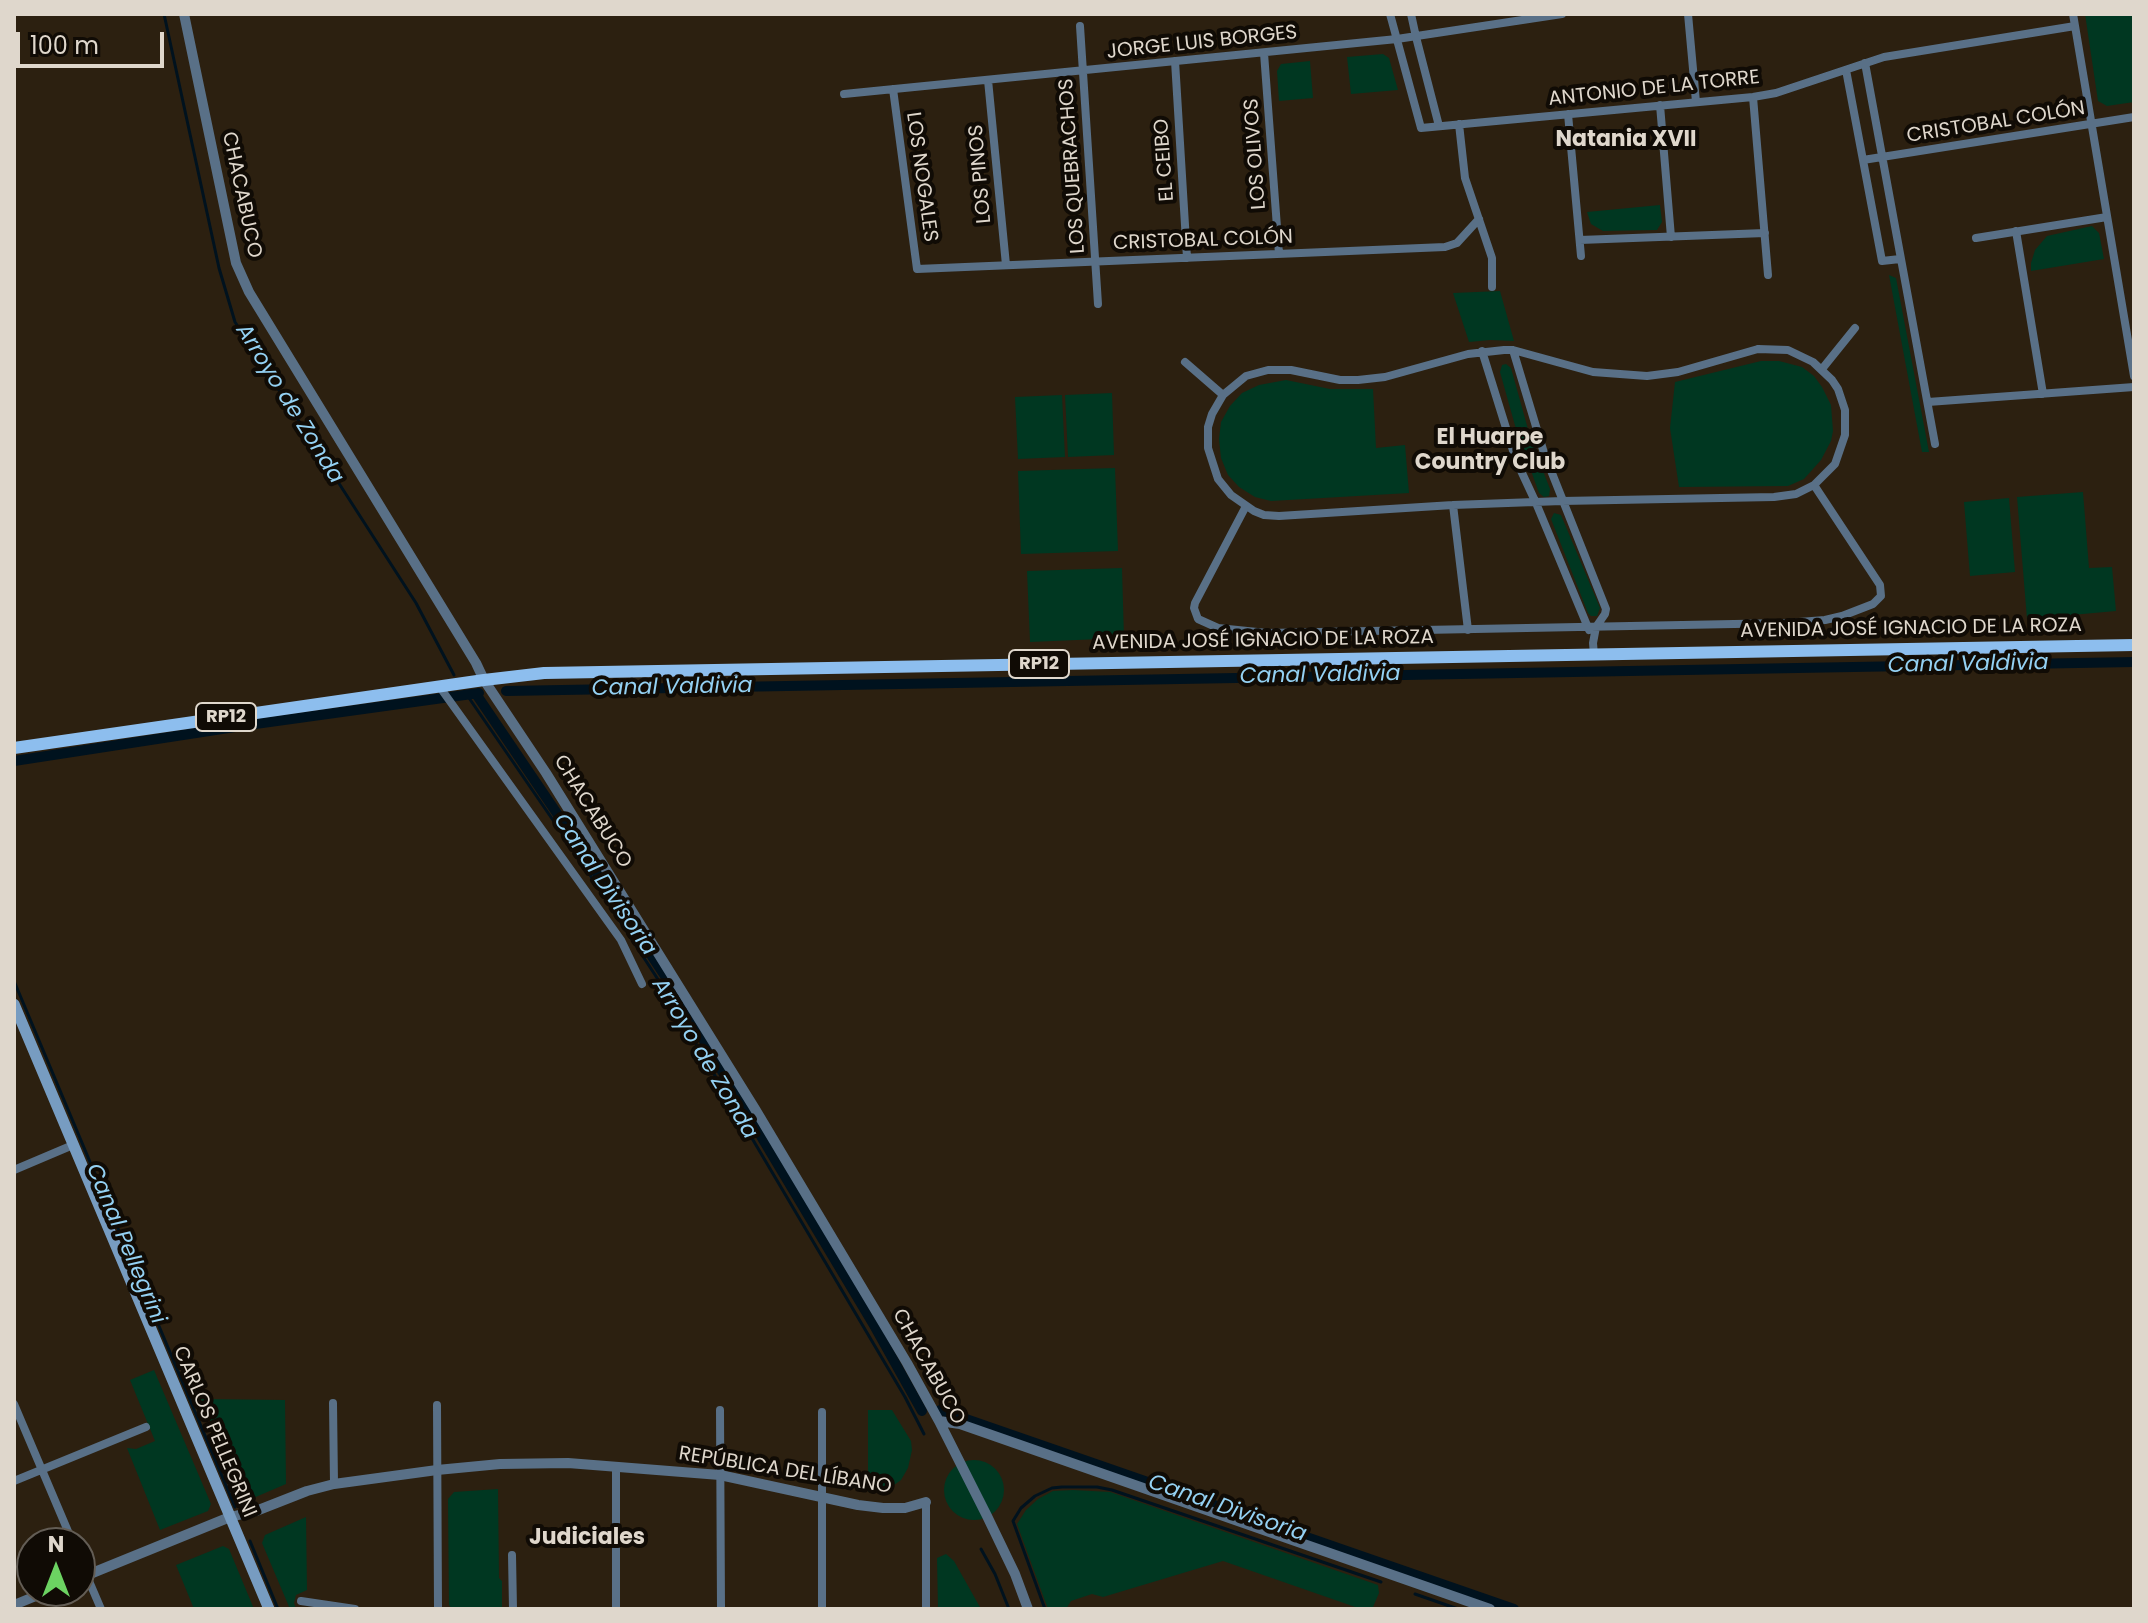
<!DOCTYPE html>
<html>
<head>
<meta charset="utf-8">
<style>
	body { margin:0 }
	#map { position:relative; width:2148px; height:1623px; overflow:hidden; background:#2c2010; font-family:Poppins,sans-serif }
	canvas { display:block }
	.frame { position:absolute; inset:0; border:16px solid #dfd7cc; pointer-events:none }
	.north { position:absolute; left:16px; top:1527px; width:80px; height:80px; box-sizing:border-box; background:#100b05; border:2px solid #635d55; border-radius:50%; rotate:0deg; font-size:22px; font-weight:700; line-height:32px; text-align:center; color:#dfd7cc }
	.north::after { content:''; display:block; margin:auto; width:28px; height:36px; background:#6cd362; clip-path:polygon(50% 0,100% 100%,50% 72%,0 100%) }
	.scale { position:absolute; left:16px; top:32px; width:148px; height:36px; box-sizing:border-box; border:4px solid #dfd7cc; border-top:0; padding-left:10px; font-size:24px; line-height:28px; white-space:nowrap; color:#dfd7cc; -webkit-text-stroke:6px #100b05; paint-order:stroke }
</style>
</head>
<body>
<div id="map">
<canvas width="2148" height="1623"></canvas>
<div class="frame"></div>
<div class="north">N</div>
<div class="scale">100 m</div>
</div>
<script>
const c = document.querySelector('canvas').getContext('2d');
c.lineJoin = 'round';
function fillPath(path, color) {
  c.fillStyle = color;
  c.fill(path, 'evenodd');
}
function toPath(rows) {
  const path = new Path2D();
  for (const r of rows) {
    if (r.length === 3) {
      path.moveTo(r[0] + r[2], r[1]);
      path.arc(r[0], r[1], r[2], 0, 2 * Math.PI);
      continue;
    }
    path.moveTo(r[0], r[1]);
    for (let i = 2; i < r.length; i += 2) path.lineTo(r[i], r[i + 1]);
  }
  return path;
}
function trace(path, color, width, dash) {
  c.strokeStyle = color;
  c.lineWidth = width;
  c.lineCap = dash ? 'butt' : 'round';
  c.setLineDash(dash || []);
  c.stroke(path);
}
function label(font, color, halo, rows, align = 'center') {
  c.font = font + ' Poppins,sans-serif';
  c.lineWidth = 8;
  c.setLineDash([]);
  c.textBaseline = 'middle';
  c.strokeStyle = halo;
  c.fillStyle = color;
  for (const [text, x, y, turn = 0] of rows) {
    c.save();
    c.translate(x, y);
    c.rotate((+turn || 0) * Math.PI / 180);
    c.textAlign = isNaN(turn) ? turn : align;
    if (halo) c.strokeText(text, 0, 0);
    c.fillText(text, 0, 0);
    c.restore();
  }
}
fillPath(toPath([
	[2085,14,2134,14,2134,102,2107,106,2098,101],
	[1383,54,1389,58,1398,90,1351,94,1347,57],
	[1310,61,1313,98,1279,101,1277,71,1281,64],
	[1660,205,1662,222,1657,230,1603,231,1591,224,1587,212],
	[2092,226,2099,233,2104,259,2031,271,2031,263,2035,250,2047,236],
	[1889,275,1896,278,1929,452,1922,452],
	[1500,291,1514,341,1490,340,1469,342,1453,293],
	[1761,361,1779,361,1802,367,1814,376,1822,387,1831,405,1833,431,1831,441,1821,460,1804,479,1788,486,1679,487,1670,428,1675,382],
	[1506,364,1511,368,1531,440,1550,489,1549,496,1544,497,1539,493,1516,429,1500,372,1502,365],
	[1286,380,1330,389,1373,389,1376,448,1405,445,1409,493,1271,501,1255,497,1239,487,1228,475,1221,458,1219,439,1221,422,1230,406,1242,393,1259,385],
	[1112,393,1114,455,1068,457,1065,395],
	[1062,395,1065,457,1018,459,1015,397],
	[1115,468,1118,551,1021,554,1018,471],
	[2083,492,2089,568,2112,567,2116,611,2027,619,2017,497],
	[2009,498,2015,572,1970,576,1964,502],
	[1554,513,1561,515,1600,608,1597,616,1591,616,1588,613,1551,519],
	[1122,568,1124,638,1030,642,1027,571],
	[154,1370,211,1504,208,1511,160,1530,127,1448,136,1449,155,1441,130,1380],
	[201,1399,285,1400,286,1484,251,1499,242,1496],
	[868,1410,892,1410,911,1441,912,1450,908,1468,901,1480,890,1488,874,1492,868,1492],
	[974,1490,30],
	[498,1489,499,1578,502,1581,502,1609,452,1609,449,1605,448,1499,454,1492],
	[1073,1490,1110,1492,1378,1585,1379,1593,1373,1607,1361,1609,1223,1561,1103,1597,1092,1594,1071,1601,1066,1609,1048,1609,1017,1524,1026,1510,1038,1499,1053,1491],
	[306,1517,307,1590,296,1595,294,1603,296,1609,290,1609,262,1543,265,1535],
	[223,1546,229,1549,254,1609,194,1609,176,1565],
	[946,1554,954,1561,981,1609,938,1609,937,1558]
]), '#003721');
trace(toPath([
	[164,14,219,268,235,322,416,603,454,675],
	[467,695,579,858,659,981,905,1397,924,1434],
	[14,981,235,1507],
	[250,1541,278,1609],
	[981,1549,995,1574,1009,1609],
	[1415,1594,1458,1609],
	[1045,1609,1013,1521,1021,1508,1035,1496,1052,1488,1062,1487,1097,1487,1112,1490,1381,1582]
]), '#00121e', 3);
trace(toPath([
	[506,691,2134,662],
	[476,694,573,837,667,979,875,1327,922,1411],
	[14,761,248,725,479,693],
	[940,1410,1514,1609]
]), '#00121e', 10);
trace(toPath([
	[1390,14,1421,128,1753,97,1776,93,1884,57,2075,26],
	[1411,14,1416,37,1439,126],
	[1688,14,1696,102],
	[2073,14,2134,376],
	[1080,26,1098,304],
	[1264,53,1279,254],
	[1175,61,1187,258],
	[1865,63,1935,444],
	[1846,70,1882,261,1900,259],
	[988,80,1006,265],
	[893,89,917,269,1445,247,1457,243,1479,219],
	[844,94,1397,39,1562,14],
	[1753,97,1768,275],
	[1660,105,1671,237],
	[1568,114,1581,256],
	[1459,124,1465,178,1492,258,1492,287],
	[1863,160,2134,117],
	[2016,231,2043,394],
	[1976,238,2107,217],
	[1580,240,1765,233],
	[1758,349,1788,350,1813,362,1832,380,1838,389,1845,410,1845,435,1835,464,1814,485,1796,494,1774,497,1562,501,1453,505,1279,516,1264,515,1254,511,1231,495,1218,479,1208,448,1208,427,1212,414,1223,395,1246,376,1268,370,1291,370,1340,380,1358,380,1385,377,1468,354,1504,350,1513,350,1593,372,1647,376,1678,372,1758,349],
	[1513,350,1544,453,1606,609,1605,614,1596,627,1593,643,1594,655],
	[1482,351,1516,460,1536,503,1589,630],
	[1185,362,1223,395],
	[1822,369,1855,328],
	[1928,402,2134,387],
	[1453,505,1468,630],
	[1246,506,1195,603,1194,608,1198,619,1218,628,1267,633,1786,623,1825,620,1842,616,1873,604,1881,596,1880,585,1814,485],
	[439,686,621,940,642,984],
	[14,1170,73,1145],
	[333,1403,334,1484],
	[14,1404,73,1543],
	[437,1405,438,1609],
	[720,1410,721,1609],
	[616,1466,616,1609],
	[14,1481,146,1427],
	[926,1502,926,1609],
	[512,1555,513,1609],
	[80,1560,101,1609],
	[301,1601,355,1609],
	[822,1609,822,1412]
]), '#597087', 8);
trace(toPath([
	[184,14,236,263,249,292,476,663,484,680,546,773,755,1109,907,1363,939,1421,987,1516,1015,1574,1028,1609],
	[939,1421,960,1424,1490,1609],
	[80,1578,230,1517,256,1511,307,1491,334,1484,437,1470,500,1464,568,1463,720,1475,858,1505,883,1508,905,1508,926,1502],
	[14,1605,48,1591]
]), '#597087', 10);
trace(toPath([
	[14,1004,269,1609]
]), '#779cc1', 11);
trace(toPath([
	[14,748,484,680,544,673,2134,645]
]), '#8dbeee', 12);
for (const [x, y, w] of [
	[1039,664,60],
	[226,717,60]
]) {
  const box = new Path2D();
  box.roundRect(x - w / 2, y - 14, w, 28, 6);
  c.fillStyle = '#100b05';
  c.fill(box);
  trace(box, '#dfd7cc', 2);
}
label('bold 18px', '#dfd7cc', null, [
	["RP12",1039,664],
	["RP12",226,717]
]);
label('20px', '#dfd7cc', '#100b05', [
	["JORGE LUIS BORGES",1202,43,-6],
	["ANTONIO DE LA TORRE",1654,89,-6],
	["CRISTOBAL COLÓN",1996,123,-9],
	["LOS OLIVOS",1256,154,-94],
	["EL CEIBO",1165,160,-94],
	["LOS QUEBRACHOS",1073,166,-94],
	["LOS PINOS",981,174,-95],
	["LOS NOGALES",921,177,82],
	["CHACABUCO",241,195,78],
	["CRISTOBAL COLÓN",1203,241,-2],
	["AVENIDA JOSÉ IGNACIO DE LA ROZA",1911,629,-1],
	["AVENIDA JOSÉ IGNACIO DE LA ROZA",1263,641,-1],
	["CHACABUCO",592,812,58],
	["CHACABUCO",928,1367,61],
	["CARLOS PELLEGRINI",214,1432,67],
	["REPÚBLICA DEL LÍBANO",785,1471,9]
]);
label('bold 22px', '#dfd7cc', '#100b05', [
	["Natania XVII",1626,140],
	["El Huarpe",1490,438],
	["Country Club",1490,463],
	["Judiciales",587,1538]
]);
label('italic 22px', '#94d1f3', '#100b05', [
	["Arroyo de Zonda",289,404,58],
	["Canal Valdivia",1968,665,-1],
	["Canal Valdivia",1320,676,-1],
	["Canal Valdivia",672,688,-1],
	["Canal Divisoria",604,885,56],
	["Arroyo de Zonda",704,1059,59],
	["Canal Pellegrini",125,1244,67],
	["Canal Divisoria",1227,1509,19]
]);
</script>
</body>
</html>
